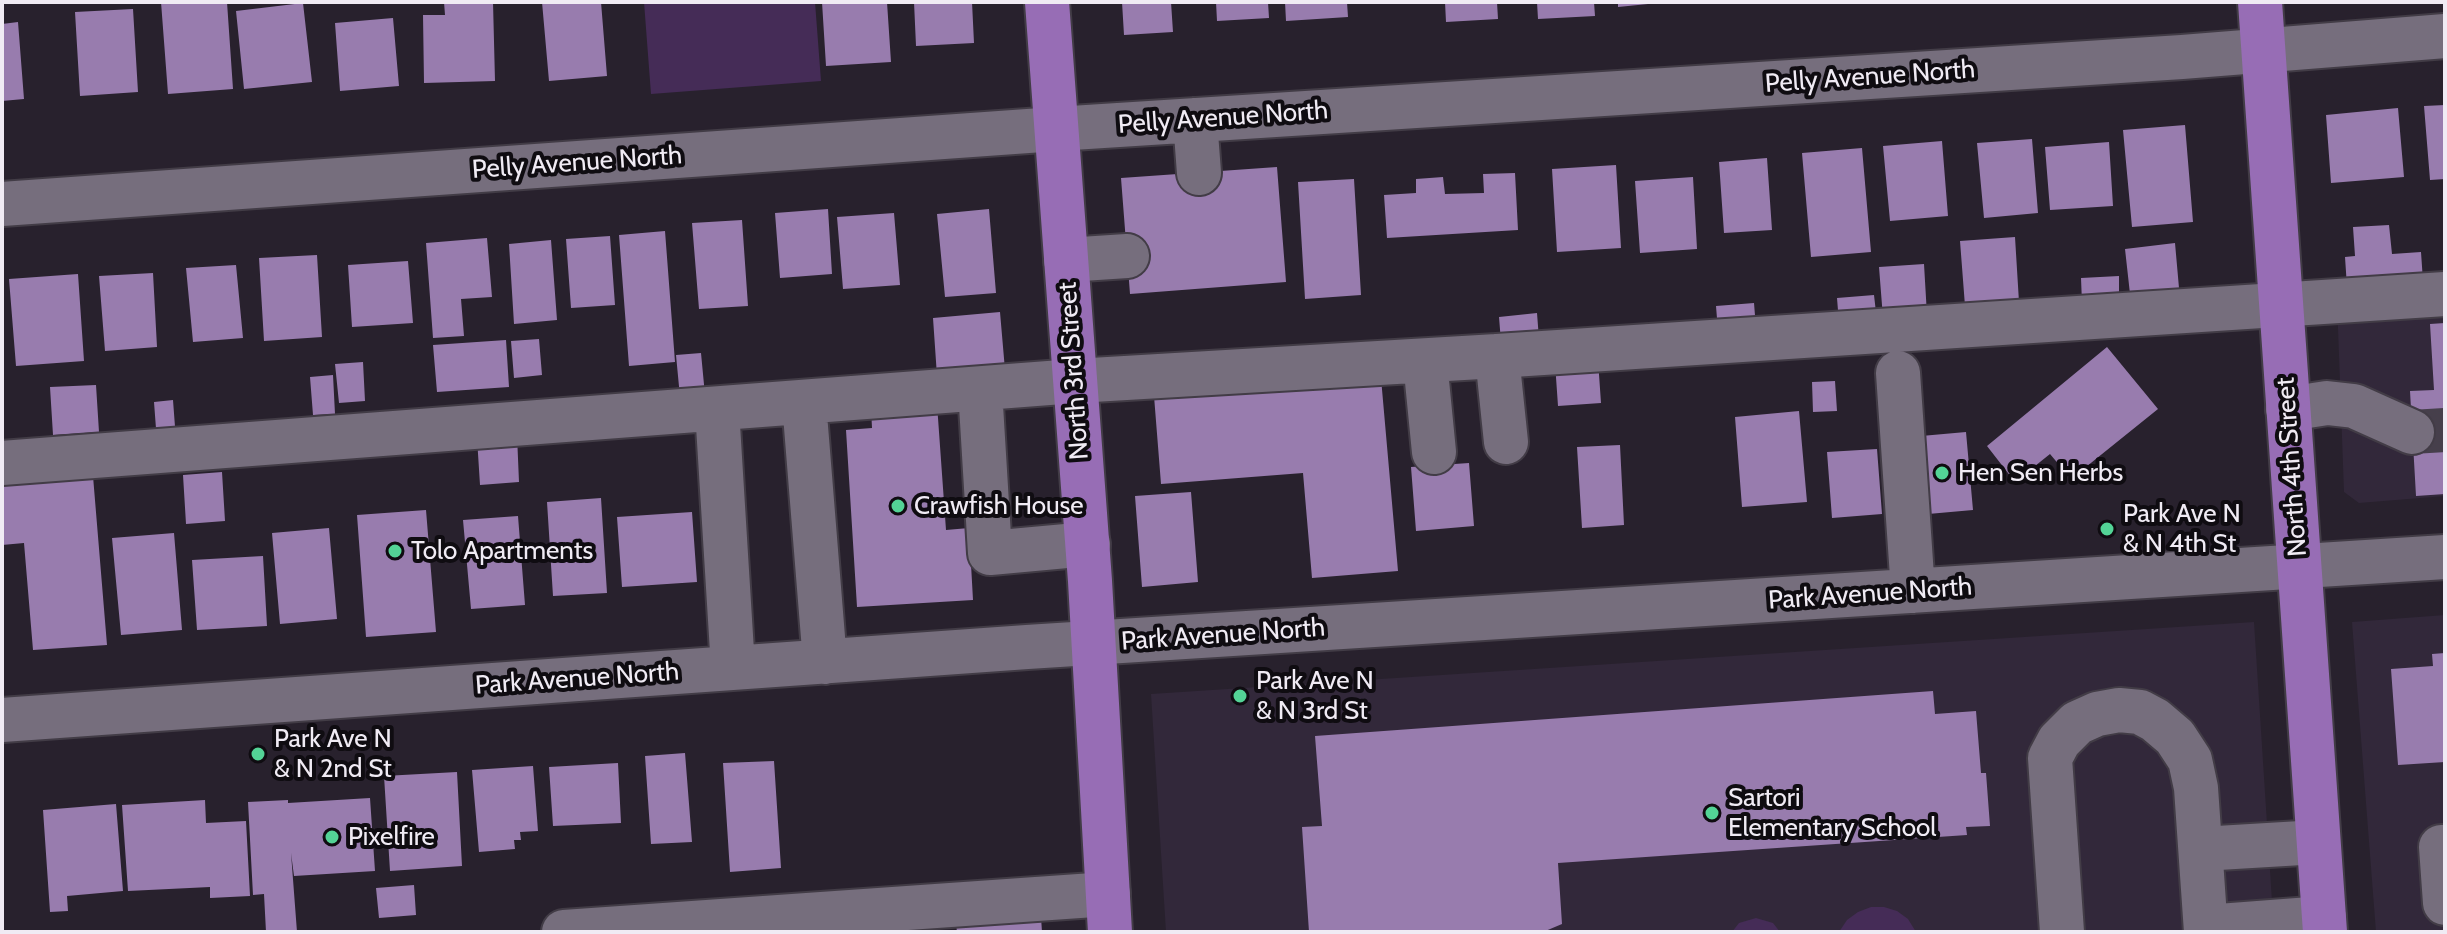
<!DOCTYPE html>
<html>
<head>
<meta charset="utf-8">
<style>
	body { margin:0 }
	#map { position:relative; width:2447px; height:934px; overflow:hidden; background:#28212d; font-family:Cabin,sans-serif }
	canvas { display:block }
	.frame { position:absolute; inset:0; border:4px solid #f0ebf4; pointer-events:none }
</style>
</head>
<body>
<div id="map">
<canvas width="2447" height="934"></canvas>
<div class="frame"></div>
</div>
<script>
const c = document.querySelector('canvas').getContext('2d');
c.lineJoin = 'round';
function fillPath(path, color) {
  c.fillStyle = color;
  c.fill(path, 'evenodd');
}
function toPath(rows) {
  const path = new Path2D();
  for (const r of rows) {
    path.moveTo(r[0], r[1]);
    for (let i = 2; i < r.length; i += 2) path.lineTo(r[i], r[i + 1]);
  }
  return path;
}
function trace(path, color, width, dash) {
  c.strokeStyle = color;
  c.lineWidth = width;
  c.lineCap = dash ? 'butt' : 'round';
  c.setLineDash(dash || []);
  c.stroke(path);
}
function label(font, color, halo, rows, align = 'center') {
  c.font = font + ' Cabin,sans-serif';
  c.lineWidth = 8;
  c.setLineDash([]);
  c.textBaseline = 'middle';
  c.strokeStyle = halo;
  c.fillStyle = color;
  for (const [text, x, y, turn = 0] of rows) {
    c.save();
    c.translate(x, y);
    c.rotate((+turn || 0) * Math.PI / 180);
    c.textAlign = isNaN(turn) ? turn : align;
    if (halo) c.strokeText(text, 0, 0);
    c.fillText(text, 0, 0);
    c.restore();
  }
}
fillPath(toPath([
	[2445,294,2445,496,2359,503,2344,492,2337,301],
	[2445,615,2445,932,2376,932,2352,622],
	[2254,622,2274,932,1166,932,1151,694]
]), '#32283a');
fillPath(toPath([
	[644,2,815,2,821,81,651,94],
	[1871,907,1884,907,1897,911,1908,919,1916,932,1839,932,1847,920,1858,912],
	[1756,918,1773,923,1780,932,1732,932,1739,923]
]), '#452c57');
fillPath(toPath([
	[161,2,227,2,233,89,168,94],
	[444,2,493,2,495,81,424,83,423,15,445,15],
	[542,2,601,2,607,76,549,81],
	[822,2,887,2,891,62,826,66],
	[914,2,972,2,974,43,916,46],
	[1122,2,1171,2,1173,32,1124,35],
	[1216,2,1268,2,1269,18,1217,21],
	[1285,2,1347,2,1348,17,1286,21],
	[1445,2,1497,2,1498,19,1446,22],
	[1537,2,1594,2,1595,16,1538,19],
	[1618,2,1648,2,1648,4,1618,7],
	[303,3,312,82,244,89,236,11],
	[133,9,138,92,80,96,75,12],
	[393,18,399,86,340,91,335,23],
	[18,22,24,99,2,101,2,24],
	[2445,105,2445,179,2430,180,2424,106],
	[2398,108,2404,177,2331,183,2326,115],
	[2185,125,2193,222,2132,227,2123,130],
	[2032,139,2038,213,1984,218,1977,143],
	[1942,141,1948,216,1890,221,1883,146],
	[2109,142,2113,206,2050,210,2045,147],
	[1862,148,1871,252,1811,257,1802,153],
	[1767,158,1772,230,1724,233,1719,162],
	[1616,165,1621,248,1557,252,1552,169],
	[1277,167,1286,282,1130,294,1121,178],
	[1515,173,1518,230,1387,238,1384,195,1416,193,1416,179,1443,177,1445,194,1484,193,1483,174],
	[1693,177,1697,249,1640,253,1635,181],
	[1354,179,1361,295,1305,299,1298,182],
	[828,209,832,274,780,278,775,213],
	[989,209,996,293,945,297,937,214],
	[894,213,900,285,843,289,837,217],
	[742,220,748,306,699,309,692,223],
	[2389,225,2392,254,2421,252,2423,281,2347,287,2345,257,2355,256,2353,227],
	[665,231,675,362,629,366,619,235],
	[610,236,615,305,571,308,566,239],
	[2015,237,2019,302,1965,306,1960,241],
	[487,238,492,297,461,299,464,336,433,338,426,243],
	[551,240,557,320,514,324,509,244],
	[2175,243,2179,288,2130,294,2125,249],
	[317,255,322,337,264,341,259,258],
	[408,261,413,323,352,327,348,265],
	[1924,264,1927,315,1883,318,1879,267],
	[236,265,243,338,193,342,186,268],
	[153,273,157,347,105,351,99,276],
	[78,274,84,361,16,366,9,279],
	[2119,276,2119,302,2082,303,2081,278],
	[1874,295,1877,321,1839,323,1837,298],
	[1754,303,1756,328,1718,331,1716,306],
	[1000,312,1005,370,937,376,933,318],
	[1537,313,1539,339,1501,342,1499,317],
	[2445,323,2445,494,2416,496,2410,391,2434,390,2430,324],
	[539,339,542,375,514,378,511,341],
	[506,340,509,387,437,392,433,345],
	[2107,347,2158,409,2071,479,2050,454,2015,482,1987,446],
	[701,353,705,395,680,397,676,355],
	[1598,360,1601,403,1558,406,1555,363],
	[363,362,365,401,339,403,335,364],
	[333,375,335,414,313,415,310,377],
	[1381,378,1398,571,1312,578,1303,473,1161,484,1154,396],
	[1835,381,1837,411,1813,412,1812,382],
	[96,385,99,432,53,435,50,387],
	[173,400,176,440,157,442,154,402],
	[937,404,946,530,969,528,973,600,857,607,846,430,872,428,871,408],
	[1799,411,1807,502,1742,507,1735,417],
	[1966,432,1973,510,1917,515,1910,437],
	[517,435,519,482,480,485,477,438],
	[1620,445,1624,525,1582,528,1577,447],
	[1877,449,1882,514,1832,518,1827,452],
	[1469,463,1474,526,1416,531,1411,467],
	[92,464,107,645,33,650,24,543,2,545,2,471],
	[222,472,225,521,186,524,183,475],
	[1191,492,1198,582,1142,587,1135,496],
	[601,498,607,593,553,596,547,502],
	[426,510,436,632,366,637,357,515],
	[692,512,697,582,622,587,617,517],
	[518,516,525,605,471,609,463,520],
	[329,528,337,619,280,624,272,533],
	[174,533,182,630,121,635,112,538],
	[263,556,267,626,197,630,192,560],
	[2445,653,2445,762,2398,765,2391,669,2433,666,2432,654],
	[1933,691,1935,714,1976,711,1981,773,1986,773,1990,826,1966,827,1967,835,1558,863,1562,924,1543,932,1309,932,1302,827,1322,826,1315,736],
	[685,753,692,842,651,844,645,756],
	[774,761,781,868,730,872,723,763],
	[618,763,621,823,553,826,549,767],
	[533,766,538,831,520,832,521,840,514,840,515,849,479,852,472,770],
	[457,772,462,866,390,871,384,776],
	[370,798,375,871,294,876,291,853,297,932,266,932,264,894,253,895,248,802,288,800,288,803],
	[205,800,206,823,246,821,250,896,210,898,210,887,128,891,122,805],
	[116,804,123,891,67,896,68,911,50,912,43,810],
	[414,885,416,915,379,918,376,888],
	[1041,917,1042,932,957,932,956,924]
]), '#987cae');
trace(toPath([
	[2412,432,2445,430]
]), '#463f4b', 44, [44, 22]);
const minor = toPath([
	[1195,120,1199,173],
	[2,204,1056,129,2182,57,2445,36],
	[1066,260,1127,256],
	[1497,356,1506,442],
	[1425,361,1434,452],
	[1898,373,1913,591],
	[980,389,990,553,1088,544],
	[804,402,825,662],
	[717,409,733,668],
	[2288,409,2327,403,2354,406,2412,432],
	[2,463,1075,381,1497,356,2445,294],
	[2,720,1027,647,2445,557],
	[2445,847,2441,847,2445,903],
	[2201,849,2318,842],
	[2206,927,2324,918],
	[564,932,1108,894],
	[2062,932,2050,758,2059,741,2077,723,2097,714,2119,710,2140,712,2155,720,2175,737,2190,760,2196,788,2206,932]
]);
const major = toPath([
	[1047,2,1090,581,1110,932],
	[2260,2,2325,932]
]);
trace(minor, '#423c46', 48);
trace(major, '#423c46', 48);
trace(minor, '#766e7d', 44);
trace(major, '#976db5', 44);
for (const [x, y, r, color] of [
	[1942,473,8,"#53d396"],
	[898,506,8,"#53d396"],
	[2107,529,8,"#53d396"],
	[395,551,8,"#53d396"],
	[1240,696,8,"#53d396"],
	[258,754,8,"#53d396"],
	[1712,813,8,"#53d396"],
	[332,837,8,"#53d396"]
]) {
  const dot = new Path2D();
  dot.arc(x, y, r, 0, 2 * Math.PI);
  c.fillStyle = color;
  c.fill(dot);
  trace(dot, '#0f0c11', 3);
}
label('26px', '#f0ebf4', '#0f0c11', [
	["Pelly Avenue North",1870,77,-4],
	["Pelly Avenue North",1223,118,-4],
	["Pelly Avenue North",577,163,-4],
	["North 3rd Street",1074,371,-94],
	["North 4th Street",2292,467,-94],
	["Park Avenue North",1870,594,-4],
	["Park Avenue North",1223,635,-4],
	["Park Avenue North",577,679,-4]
]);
label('26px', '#f0ebf4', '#0f0c11', [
	["Hen Sen Herbs",1958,473],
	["Crawfish House",914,506],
	["Park Ave N",2123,514],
	["& N 4th St",2123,544],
	["Tolo Apartments",411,551],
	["Park Ave N",1256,681],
	["& N 3rd St",1256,711],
	["Park Ave N",274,739],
	["& N 2nd St",274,769],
	["Sartori",1728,798],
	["Elementary School",1728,828],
	["Pixelfire",348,837]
], 'left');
</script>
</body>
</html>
